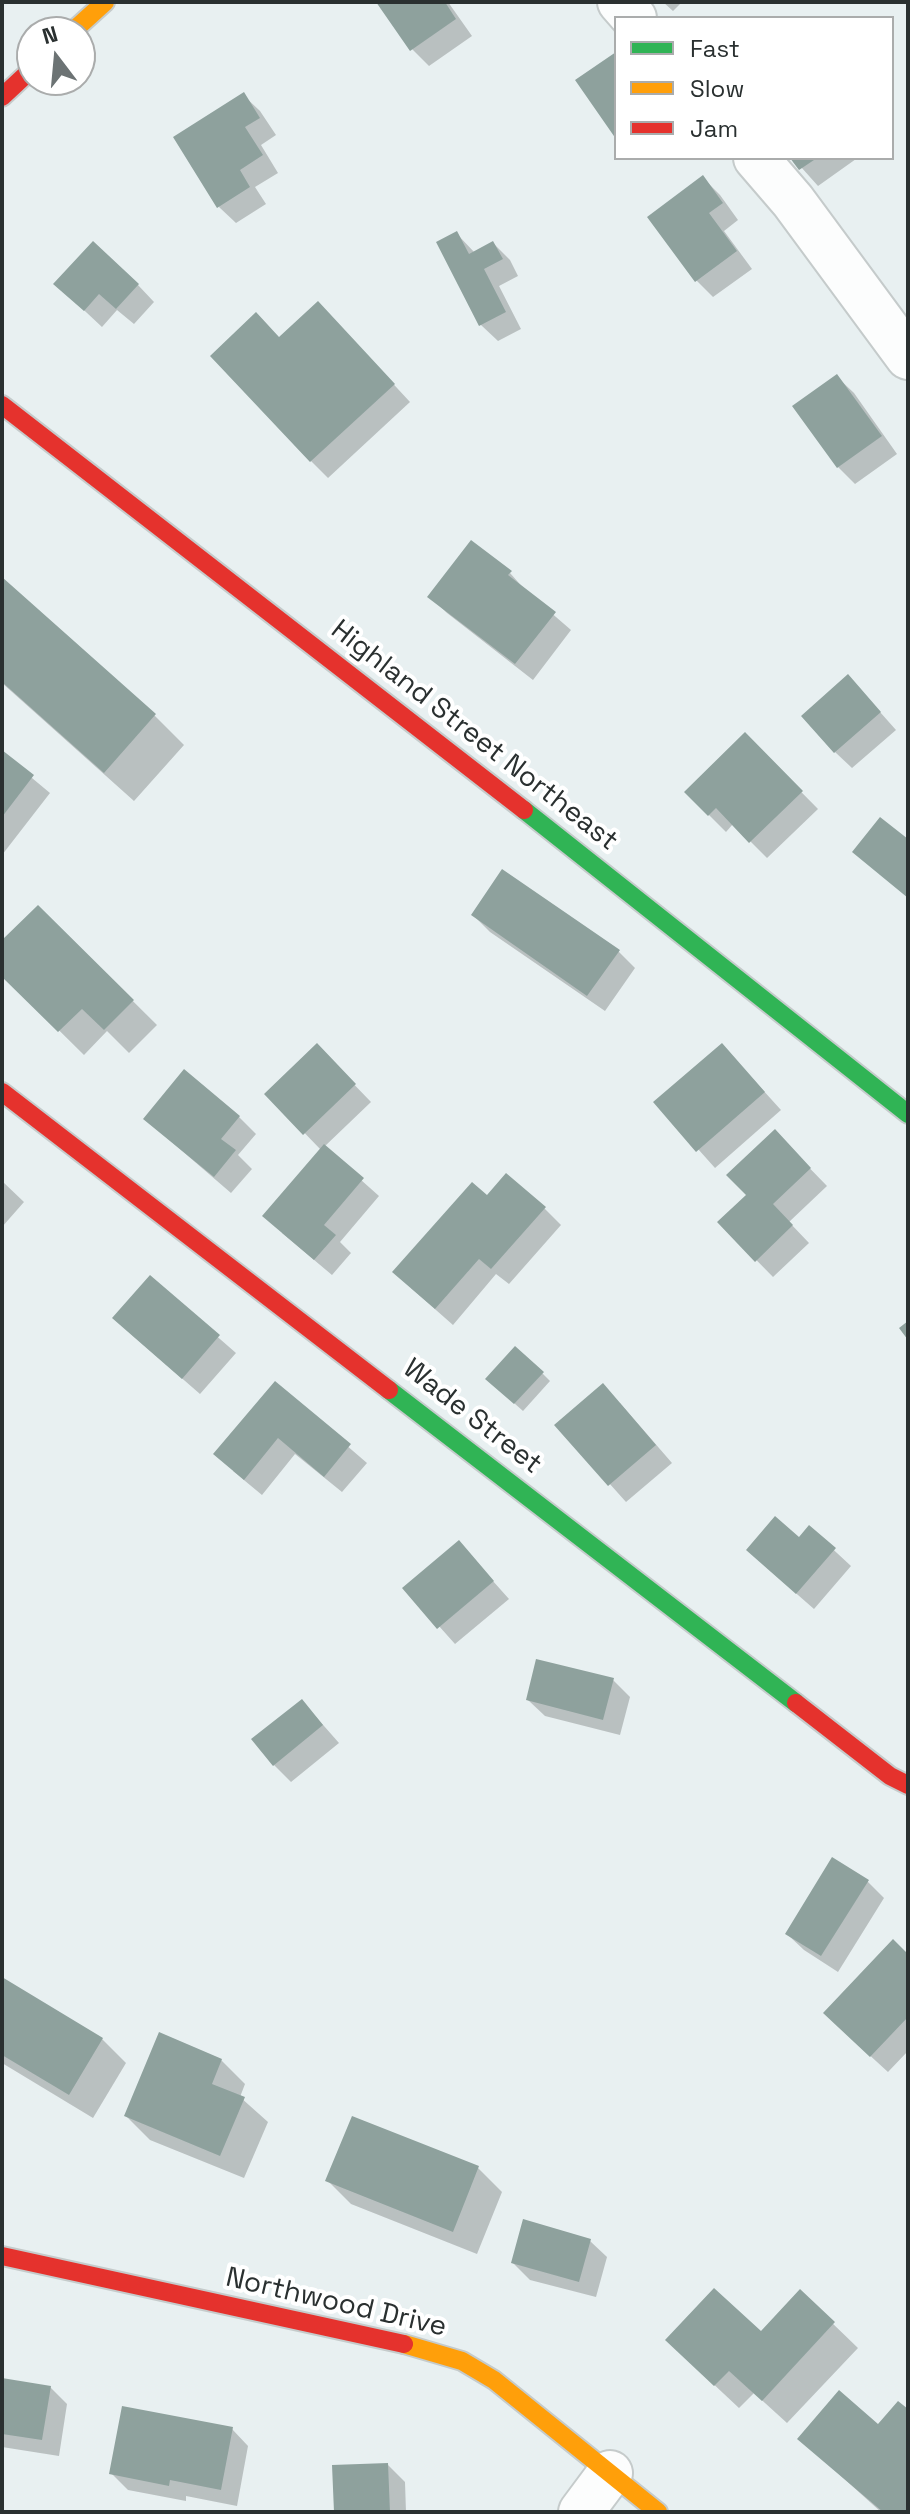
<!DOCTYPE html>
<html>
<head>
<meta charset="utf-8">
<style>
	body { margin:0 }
	#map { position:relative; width:910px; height:2514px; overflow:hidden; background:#e8f0f1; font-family:"Space Grotesk",sans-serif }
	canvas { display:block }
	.frame { position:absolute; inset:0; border:4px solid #2a3030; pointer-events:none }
	.legend { position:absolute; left:614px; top:16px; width:280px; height:144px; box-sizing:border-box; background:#fff; border:2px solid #aaacac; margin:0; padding:10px 14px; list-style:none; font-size:24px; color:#2a3030 }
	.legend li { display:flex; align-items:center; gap:16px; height:40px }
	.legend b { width:40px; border:2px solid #aaacac }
	.north { position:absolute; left:16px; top:16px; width:80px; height:80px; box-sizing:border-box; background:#fff; border:2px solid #aaacac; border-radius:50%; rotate:344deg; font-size:22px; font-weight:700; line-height:32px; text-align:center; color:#2a3030 }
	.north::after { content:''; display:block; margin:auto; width:28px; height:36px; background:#6c7374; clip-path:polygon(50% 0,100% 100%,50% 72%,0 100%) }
</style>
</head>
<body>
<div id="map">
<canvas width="910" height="2514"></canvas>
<div class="frame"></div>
<ul class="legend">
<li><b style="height:10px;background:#30b455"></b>Fast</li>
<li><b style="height:10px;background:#ff9f0a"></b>Slow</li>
<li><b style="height:10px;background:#e5322d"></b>Jam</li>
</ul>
<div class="north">N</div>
</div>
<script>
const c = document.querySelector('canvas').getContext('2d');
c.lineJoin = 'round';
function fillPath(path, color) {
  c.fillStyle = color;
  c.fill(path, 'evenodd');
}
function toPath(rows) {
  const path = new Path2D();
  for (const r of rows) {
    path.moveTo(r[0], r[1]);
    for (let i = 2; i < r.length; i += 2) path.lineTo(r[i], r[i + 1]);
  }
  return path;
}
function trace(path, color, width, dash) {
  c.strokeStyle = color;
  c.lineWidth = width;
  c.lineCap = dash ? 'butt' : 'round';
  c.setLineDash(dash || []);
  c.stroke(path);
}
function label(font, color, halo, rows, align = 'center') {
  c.font = font + ' "Space Grotesk",sans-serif';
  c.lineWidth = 8;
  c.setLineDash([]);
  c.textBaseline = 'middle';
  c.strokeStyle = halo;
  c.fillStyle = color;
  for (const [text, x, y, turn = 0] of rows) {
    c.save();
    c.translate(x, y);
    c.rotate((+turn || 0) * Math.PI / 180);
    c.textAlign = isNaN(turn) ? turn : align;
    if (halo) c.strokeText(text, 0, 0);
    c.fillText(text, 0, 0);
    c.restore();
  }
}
fillPath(toPath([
	[379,2,448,2,472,36,429,66,412,49],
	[663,2,682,2,673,11],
	[243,95,260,111,276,135,261,145,278,173,255,187,266,204,236,223,219,207],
	[793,158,856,158,856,159,818,186],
	[703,178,720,195,738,220,724,231,752,269,713,297,696,280],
	[457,234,475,253,493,243,510,260,518,276,499,286,521,329,498,341,481,325],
	[56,284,138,285,154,302,134,324,117,310,102,327],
	[335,321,410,402,328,478,311,461,280,339],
	[837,377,854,393,897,454,855,484,838,467],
	[510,573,526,591,571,630,533,680,447,613,430,597],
	[2,580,155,716,184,745,134,801,2,683],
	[864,694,896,730,852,768,835,752],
	[745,735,818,809,767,858,733,824,726,832,686,792],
	[2,753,50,793,2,855],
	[38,907,157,1025,129,1053,107,1031,84,1055,2,974,2,943],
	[473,915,618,951,635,968,605,1011,490,932],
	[722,1045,781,1110,715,1168,656,1102],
	[317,1046,371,1102,324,1147,379,1196,340,1242,351,1253,332,1275,282,1233,321,1150,267,1094],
	[239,1117,256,1134,238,1155,252,1169,231,1193,145,1119],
	[791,1149,827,1186,789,1222,809,1243,773,1277,720,1223],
	[2,1181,24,1202,2,1227],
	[487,1198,544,1208,561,1225,509,1284,496,1274,453,1325,411,1288],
	[150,1278,236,1353,200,1394,131,1334],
	[542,1373,550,1381,523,1411,496,1387],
	[275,1384,367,1463,342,1492,295,1454,262,1495,233,1471],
	[620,1403,672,1463,626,1502,557,1425],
	[810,1528,851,1566,814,1609,766,1567],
	[459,1543,509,1599,455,1644,405,1588],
	[613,1680,630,1697,620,1735,545,1716,528,1700],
	[302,1701,339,1743,291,1782,274,1765],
	[867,1881,884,1898,838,1972,804,1950,787,1934],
	[908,1956,908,2051,888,2072,842,2030],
	[2,1980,102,2039,126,2063,93,2118,2,2063],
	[221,2060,245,2084,240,2097,268,2122,244,2178,150,2140,126,2116],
	[478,2168,502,2192,477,2254,351,2204,327,2180],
	[590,2241,607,2257,596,2297,530,2280,513,2263],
	[800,2292,858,2348,787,2423,754,2393,739,2408,692,2364,761,2334],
	[2,2380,50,2387,67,2404,59,2456,2,2447],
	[908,2412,908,2512,881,2512,800,2439,879,2427],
	[232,2429,248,2446,237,2506,186,2496,186,2501,128,2490,111,2473],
	[388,2465,405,2482,406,2512,336,2512]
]), '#0003');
fillPath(toPath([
	[376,2,445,2,456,19,410,51],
	[616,52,616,139,575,80],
	[244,92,260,118,245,127,263,155,240,170,250,187,217,208,173,137],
	[790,158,817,158,799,170],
	[703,175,723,203,709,213,737,251,695,282,647,217],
	[457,231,469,254,493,241,503,259,484,269,506,312,479,326,436,242],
	[93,241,139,284,116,309,99,294,84,311,53,284],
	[318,301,395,384,310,462,210,356,256,312,279,337],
	[837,374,882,436,837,468,792,406],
	[471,540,512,571,508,575,556,612,515,664,427,597],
	[2,577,156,714,104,773,2,682],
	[848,674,881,712,834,753,801,716],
	[745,732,803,791,749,843,716,808,708,816,684,792],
	[2,750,34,775,2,817],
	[880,817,908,839,908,898,852,852],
	[502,869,620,950,587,996,471,915],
	[38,905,134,1000,104,1030,82,1009,58,1032,2,977,2,940],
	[317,1043,356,1084,303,1135,264,1094],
	[722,1043,765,1092,696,1152,653,1102],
	[184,1069,240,1116,221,1139,236,1150,214,1177,143,1119],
	[775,1129,811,1168,773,1204,793,1225,755,1262,717,1222,746,1195,726,1175],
	[324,1144,364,1178,324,1225,336,1235,314,1260,262,1216],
	[506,1173,546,1207,491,1269,479,1259,435,1309,392,1272,472,1182,487,1195],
	[150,1275,220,1335,182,1379,112,1318],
	[908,1321,908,1340,899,1328],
	[515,1346,544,1372,514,1404,485,1379],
	[275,1381,351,1444,324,1477,278,1438,244,1480,213,1454],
	[603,1383,656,1445,608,1486,554,1425],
	[775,1516,799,1537,809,1525,836,1548,796,1594,746,1550],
	[459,1540,494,1581,437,1629,402,1588],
	[536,1659,614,1678,603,1720,526,1700],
	[302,1699,323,1725,273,1766,251,1739],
	[832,1857,869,1880,821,1956,785,1934],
	[893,1939,908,1954,908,2017,870,2057,823,2013],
	[2,1977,103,2038,69,2095,2,2055],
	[159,2032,222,2059,212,2084,245,2097,220,2156,124,2116],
	[352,2116,479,2166,453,2232,325,2181],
	[523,2219,591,2239,579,2282,511,2263],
	[714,2288,761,2331,800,2289,835,2322,762,2401,729,2371,714,2386,665,2340],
	[2,2378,51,2386,42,2440,2,2434],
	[839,2390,878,2424,898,2401,908,2409,908,2512,883,2512,797,2439],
	[122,2406,233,2427,221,2490,170,2480,169,2486,109,2474],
	[388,2463,390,2512,334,2512,332,2465]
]), '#8ea19d');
const street = toPath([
	[620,2,634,18],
	[756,158,793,201,908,357],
	[581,2512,610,2473]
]);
const fast = toPath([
	[524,810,908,1114],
	[389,1390,796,1703]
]);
const slow = toPath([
	[72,32,105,2],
	[404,2344,462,2361,494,2380,658,2512]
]);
const jam = toPath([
	[2,97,32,69],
	[2,405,524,810],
	[2,1092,389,1390],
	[796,1703,890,1776,908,1785],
	[2,2256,404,2344]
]);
trace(street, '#c5cbcb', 48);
trace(fast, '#c5cbcb', 22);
trace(slow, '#c5cbcb', 22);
trace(jam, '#c5cbcb', 22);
trace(street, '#fcfdfd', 44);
trace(fast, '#30b455', 18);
trace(slow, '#ff9f0a', 18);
trace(jam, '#e5322d', 18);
label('28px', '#2a3030', '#fff', [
	["Highland Street Northeast",474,736,38],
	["Wade Street",472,1417,38],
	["Northwood Drive",336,2303,13]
]);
</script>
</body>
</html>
